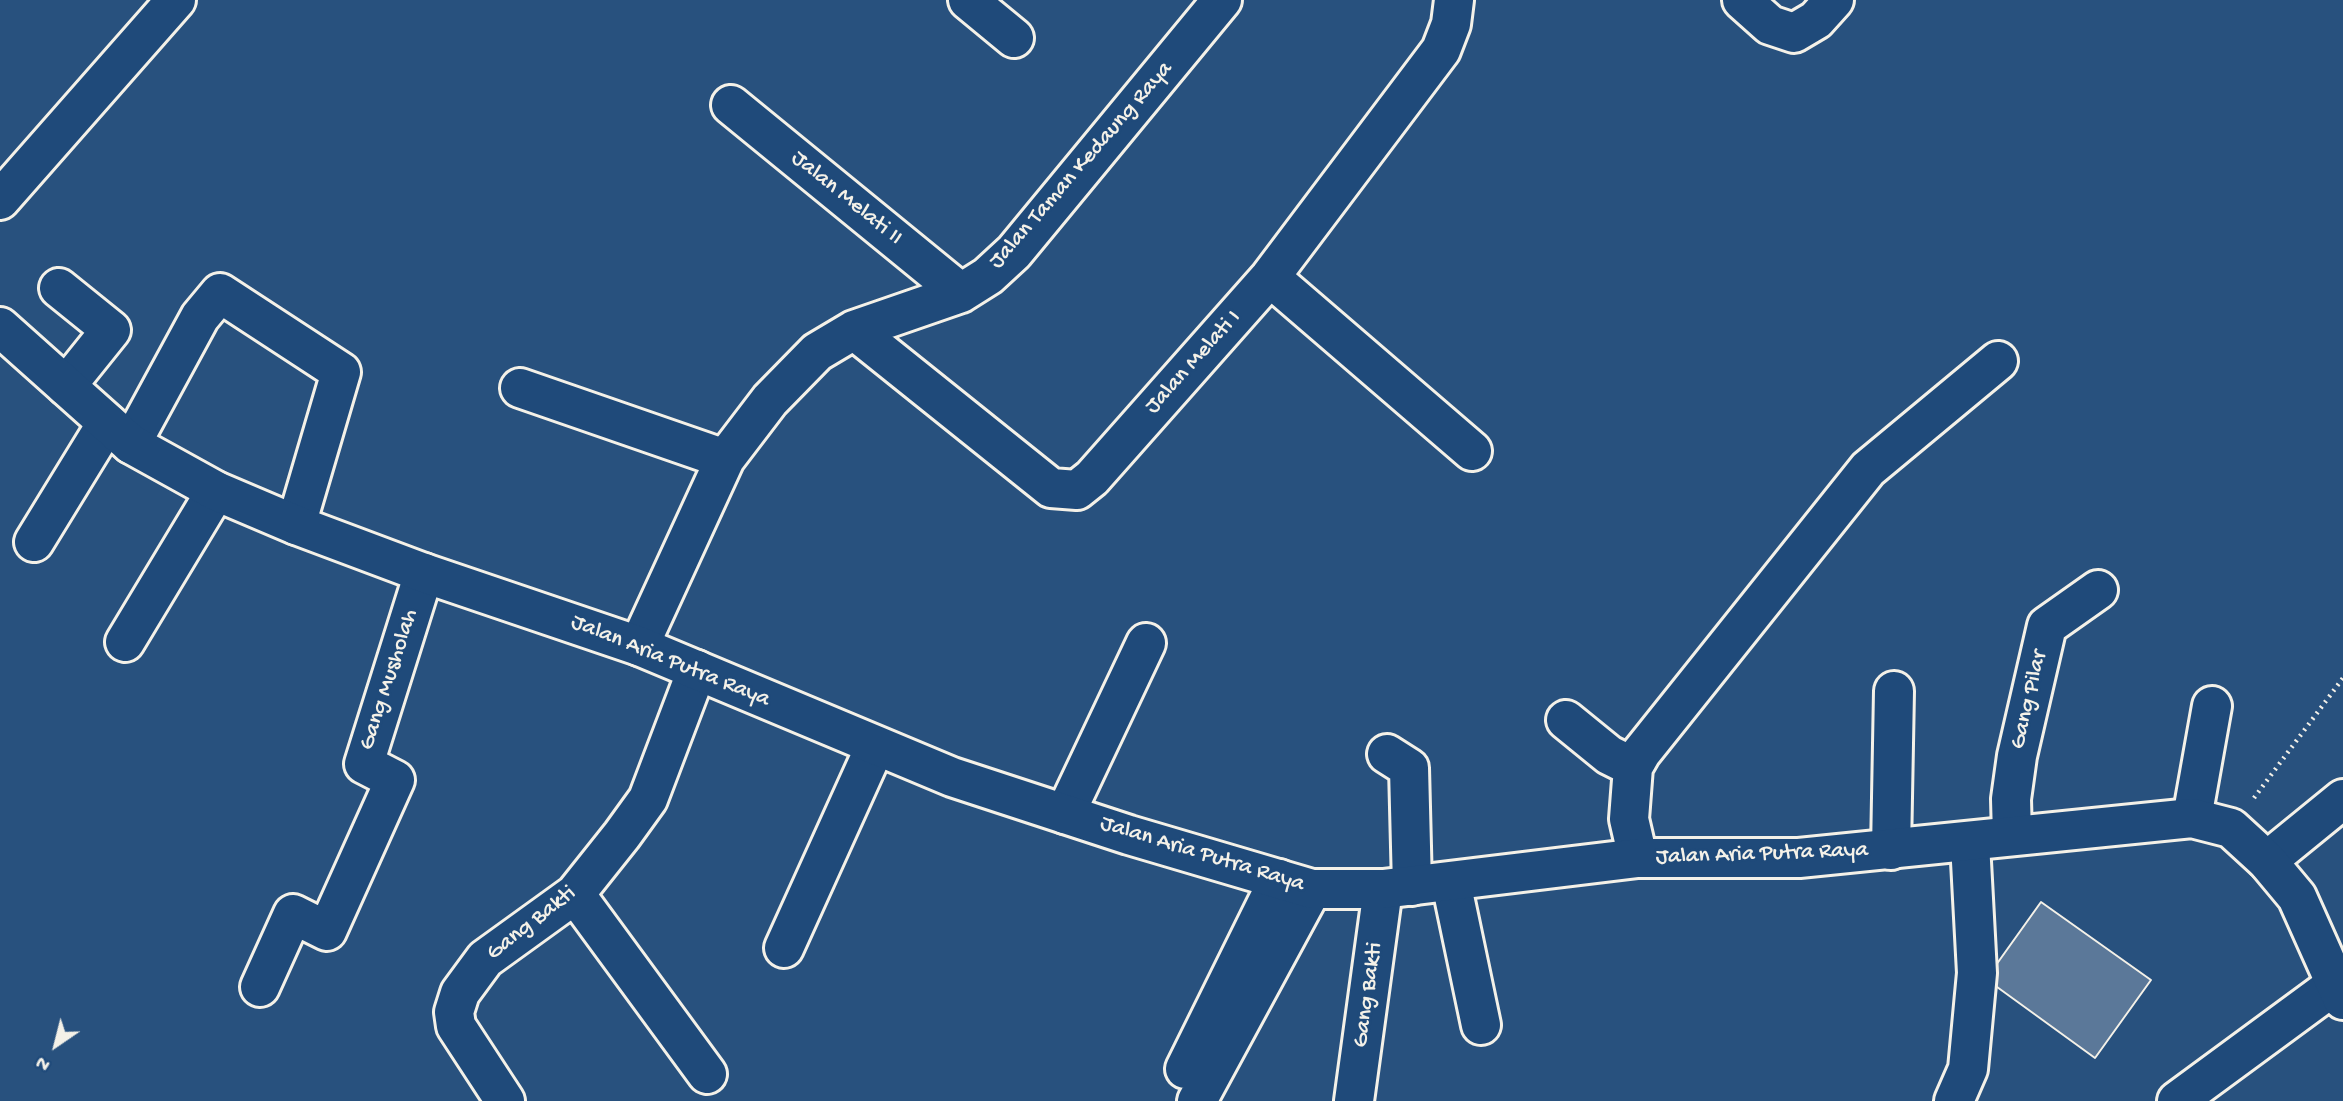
<!DOCTYPE html>
<html>
<head>
<meta charset="utf-8">
<style>
	body { margin:0 }
	#map { position:relative; width:2343px; height:1101px; overflow:hidden; background:#28517e; font-family:"Gochi Hand",sans-serif }
	canvas { display:block }
	.north { position:absolute; left:21px; top:1010px; width:70px; height:70px; -webkit-text-stroke:5px #1f4a7a; paint-order:stroke; rotate:215deg; font-size:19px; font-weight:700; line-height:28px; text-align:center; color:#f4f1e8 }
	.north::after { content:''; display:block; margin:auto; width:24px; height:32px; background:#f4f1e8; clip-path:polygon(50% 0,100% 100%,50% 72%,0 100%) }
</style>
</head>
<body>
<div id="map">
<canvas width="2343" height="1101"></canvas>
<div class="north">N</div>
</div>
<script>
const c = document.querySelector('canvas').getContext('2d');
c.lineJoin = 'round';
function fillPath(path, color) {
  c.fillStyle = color;
  c.fill(path, 'evenodd');
}
function toPath(rows) {
  const path = new Path2D();
  for (const r of rows) {
    path.moveTo(r[0], r[1]);
    for (let i = 2; i < r.length; i += 2) path.lineTo(r[i], r[i + 1]);
  }
  return path;
}
function trace(path, color, width, dash) {
  c.strokeStyle = color;
  c.lineWidth = width;
  c.lineCap = dash ? 'butt' : 'round';
  c.setLineDash(dash || []);
  c.stroke(path);
}
function label(font, color, halo, rows, align = 'center') {
  c.font = font + ' "Gochi Hand",sans-serif';
  c.lineWidth = 5;
  c.setLineDash([]);
  c.textBaseline = 'middle';
  c.strokeStyle = halo;
  c.fillStyle = color;
  for (const [text, x, y, turn = 0] of rows) {
    c.save();
    c.translate(x, y);
    c.rotate((+turn || 0) * Math.PI / 180);
    c.textAlign = isNaN(turn) ? turn : align;
    if (halo) c.strokeText(text, 0, 0);
    c.fillText(text, 0, 0);
    c.restore();
  }
}
const building = toPath([
	[2041,902,2151,980,2095,1058,1986,979,2041,902]
]);
fillPath(building, '#5b7899');
trace(building, '#f4f1e8', 2);
const minor = toPath([
	[968,0,1014,38],
	[1742,0,1770,25,1794,33,1816,20,1834,0],
	[731,105,961,293],
	[0,200,176,0],
	[1270,277,1472,451],
	[59,288,111,330,66,386],
	[854,330,1051,488,1077,490,1092,478,1270,277,1441,50,1451,24,1454,0],
	[520,388,725,459],
	[131,444,200,317,220,293,341,372,296,525],
	[34,542,107,423],
	[125,642,216,491],
	[639,646,725,459,770,400,817,352,854,330,961,293,988,276,1014,252,1222,0],
	[1566,720,1609,755,1633,767],
	[1387,754,1409,768,1412,886],
	[1065,814,1146,643],
	[2192,818,2212,706],
	[2012,836,2011,799,2017,756,2047,626,2098,590],
	[1891,850,1894,691],
	[1638,858,1629,819,1633,767,1641,753,1868,469,1998,361],
	[2267,861,2343,799],
	[1451,882,1481,1025],
	[575,894,707,1074],
	[784,948,875,747],
	[260,987,293,914,327,931,395,780,364,764,424,573],
	[1185,1069,1279,879],
	[505,1101,456,1026,454,1012,460,993,485,959,575,894,622,835,648,799,697,670],
	[1197,1101,1312,889],
	[1354,1101,1383,889],
	[1954,1101,1968,1069,1977,973,1970,843],
	[2177,1101,2336,984]
]);
const major = toPath([
	[0,327,131,444,216,491,296,525,424,573,639,646,952,777,1129,835,1312,889,1383,889,1638,858,1799,858,2192,818,2231,828,2267,861,2297,897,2343,1000]
]);
trace(minor, '#f4f1e8', 44);
trace(major, '#f4f1e8', 44);
trace(toPath([
	[2254,798,2343,678]
]), '#f4f1e8', 4.5, [2, 5]);
trace(minor, '#1f4a7a', 38);
trace(major, '#1f4a7a', 38);
label('23px', '#f4f1e8', '#1f4a7a', [
	["Jalan Taman Kedaung Raya",1082,166,-49],
	["Jalan Melati II",846,199,39],
	["Jalan Melati I",1194,363,-48],
	["Jalan Aria Putra Raya",670,662,22],
	["Gang Musholah",390,680,-72],
	["Gang Pilar",2030,700,-77],
	["Jalan Aria Putra Raya",1202,855,17],
	["Jalan Aria Putra Raya",1762,855,-2],
	["Gang Bakti",532,924,-38],
	["Gang Bakti",1369,995,-82]
]);
</script>
</body>
</html>
